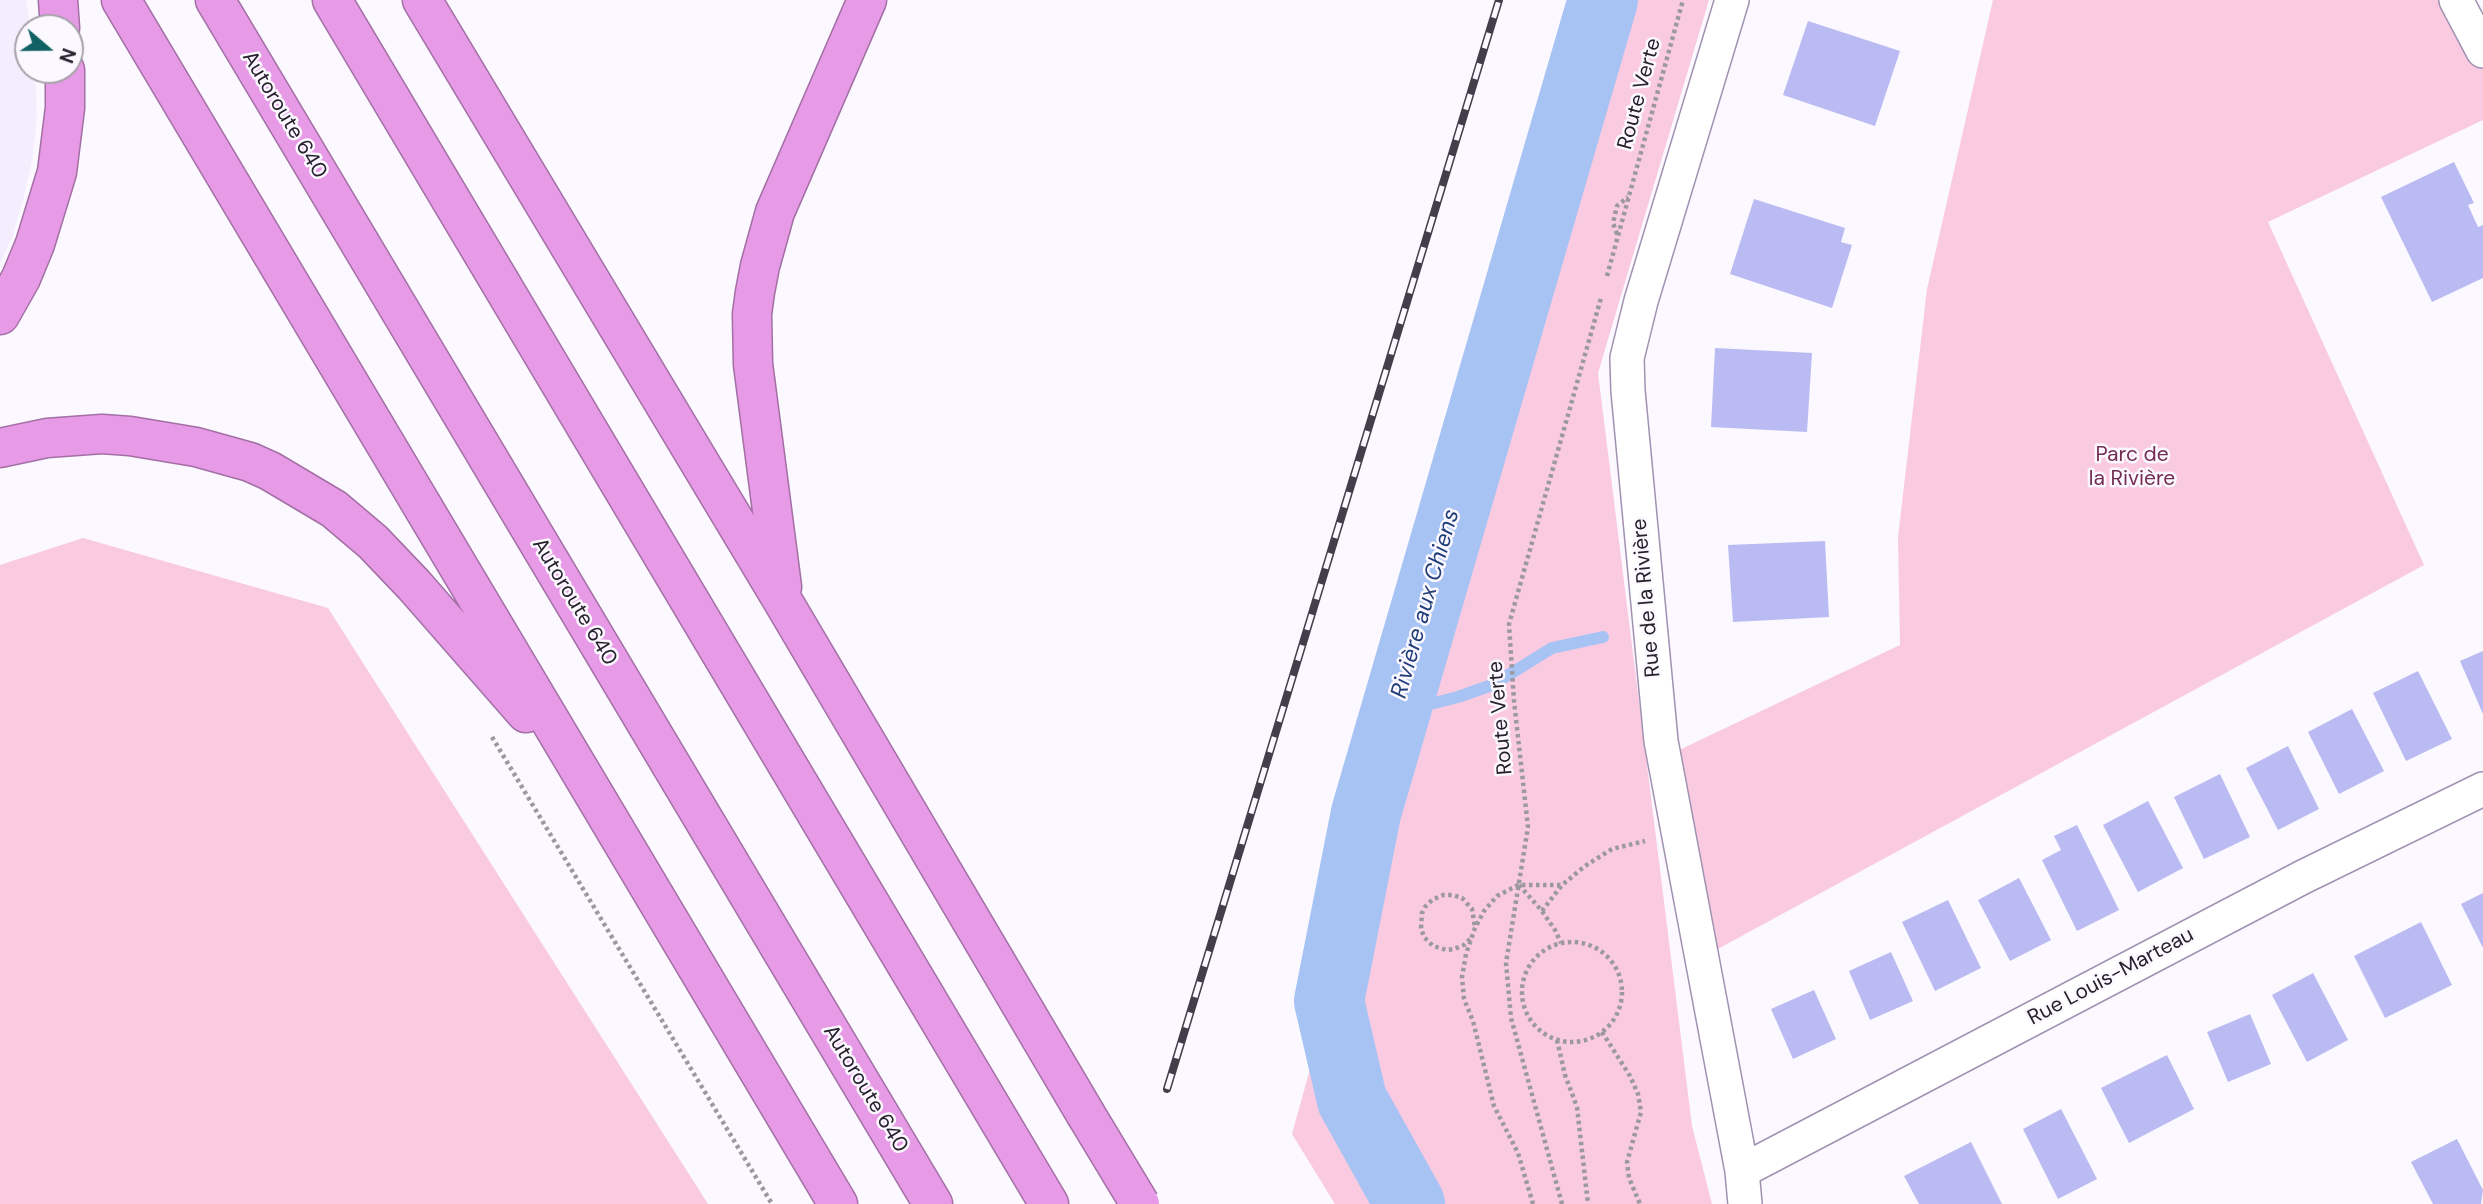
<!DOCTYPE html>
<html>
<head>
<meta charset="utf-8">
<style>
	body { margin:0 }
	#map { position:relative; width:2483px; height:1204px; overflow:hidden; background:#fbf8ff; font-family:"DM Sans",sans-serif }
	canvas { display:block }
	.north { position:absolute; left:14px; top:14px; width:70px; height:70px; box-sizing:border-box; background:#fbf8ff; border:2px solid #a6a2ab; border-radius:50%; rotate:110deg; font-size:19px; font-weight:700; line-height:28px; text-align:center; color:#26212d }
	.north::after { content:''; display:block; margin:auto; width:24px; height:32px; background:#106163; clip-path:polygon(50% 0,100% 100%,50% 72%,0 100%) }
</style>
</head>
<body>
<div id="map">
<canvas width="2483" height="1204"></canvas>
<div class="north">N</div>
</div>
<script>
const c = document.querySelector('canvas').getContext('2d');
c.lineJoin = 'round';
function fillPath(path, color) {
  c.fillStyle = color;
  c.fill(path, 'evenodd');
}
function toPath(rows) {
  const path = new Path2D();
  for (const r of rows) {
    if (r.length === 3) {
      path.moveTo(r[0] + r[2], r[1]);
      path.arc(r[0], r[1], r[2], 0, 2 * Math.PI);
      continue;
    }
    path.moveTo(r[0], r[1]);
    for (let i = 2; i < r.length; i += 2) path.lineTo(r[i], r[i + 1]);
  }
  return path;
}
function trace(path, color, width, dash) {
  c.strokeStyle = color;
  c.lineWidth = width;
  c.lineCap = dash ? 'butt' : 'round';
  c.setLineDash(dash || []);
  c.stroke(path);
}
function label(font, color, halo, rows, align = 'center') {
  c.font = font + ' "DM Sans",sans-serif';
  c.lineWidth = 5;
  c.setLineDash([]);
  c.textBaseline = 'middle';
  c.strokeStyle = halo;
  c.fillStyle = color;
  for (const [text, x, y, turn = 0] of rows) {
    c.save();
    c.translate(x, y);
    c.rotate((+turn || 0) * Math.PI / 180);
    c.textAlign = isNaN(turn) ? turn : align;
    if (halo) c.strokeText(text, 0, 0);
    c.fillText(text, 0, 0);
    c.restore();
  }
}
fillPath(toPath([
	[0,0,26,0,30,28,28,28,28,70,35,70,37,117,32,161,23,200,12,238,0,263]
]), '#f4edfe');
fillPath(toPath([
	[1606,0,1709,0,1598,373,1692,1126,1712,1204,1335,1204,1292,1134],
	[1993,0,2456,0,2483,51,2483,120,2268,222,2424,565,1692,963,1654,762,1900,645,1898,537,1927,289],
	[83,538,328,608,708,1204,0,1204,0,565]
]), '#facbe0');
trace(toPath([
	[1395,713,1458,697,1492,685,1552,648,1603,637]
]), '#a7c3f4', 12);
trace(toPath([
	[1410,1204,1352,1100,1329,1001,1366,813,1603,0]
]), '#a7c3f4', 70);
fillPath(toPath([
	[1808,21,1900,51,1875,126,1783,95],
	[2454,162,2474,203,2468,205,2478,227,2483,225,2483,278,2432,302,2381,197],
	[1754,199,1845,228,1841,242,1852,245,1832,308,1730,274],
	[1715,348,1812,353,1807,432,1711,427],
	[1825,541,1829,617,1733,622,1728,545],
	[2483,651,2483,714,2460,661],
	[2418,671,2452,739,2406,761,2373,693],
	[2352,709,2384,771,2339,794,2308,732],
	[2288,746,2319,809,2278,830,2246,768],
	[2220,774,2250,837,2204,859,2174,797],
	[2148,801,2183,868,2138,892,2103,825],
	[2077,825,2119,910,2077,931,2042,860,2061,850,2054,836],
	[2019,878,2051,940,2010,961,1978,900],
	[2483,893,2483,948,2461,904],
	[1948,900,1981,968,1935,991,1902,922],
	[2421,922,2452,985,2385,1018,2354,956],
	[1891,952,1913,1001,1870,1020,1849,971],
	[2313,973,2348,1040,2307,1062,2272,995],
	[1814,990,1836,1039,1793,1059,1771,1009],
	[2250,1014,2271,1064,2228,1082,2207,1032],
	[2167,1055,2194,1109,2129,1143,2101,1088],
	[2061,1109,2097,1179,2058,1199,2023,1129],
	[2457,1139,2483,1190,2481,1204,2433,1204,2411,1162],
	[1971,1142,2002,1204,1919,1204,1904,1176]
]), '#babbf2');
const street = toPath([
	[1732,0,1641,301,1627,358,1628,391,1661,741,1742,1171,1745,1204],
	[2456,0,2483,51],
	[1742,1171,2303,877,2483,789]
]);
const highway = toPath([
	[58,0,60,28],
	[121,0,838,1204],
	[215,0,933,1204],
	[332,0,1049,1204],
	[422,0,784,603,1085,1113],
	[0,315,21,278,35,244,57,172,65,108,65,70],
	[0,448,47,438,102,434,130,436,196,447,250,462,270,471,334,509,373,542,414,585,526,713],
	[782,587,753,364,752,314,755,292,760,266,775,212,867,0]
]);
trace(street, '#a092b1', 36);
trace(highway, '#a370a5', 41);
trace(toPath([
	[1617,234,1613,223,1617,206,1628,197],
	[1607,276,1683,0],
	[492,737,772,1204],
	[1519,885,1542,911,1555,930,1561,943],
	[1542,911,1562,885,1585,866,1612,849,1645,841],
	[1470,939,1464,945,1454,949,1447,950,1433,946,1424,937,1421,928,1422,913,1425,907,1432,900,1443,895,1453,895,1462,898,1472,909,1475,927],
	[1572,992,50],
	[1602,1032,1630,1076,1638,1094,1641,1112,1627,1162,1629,1178,1640,1204],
	[1557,1040,1565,1075,1577,1107,1588,1204],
	[1533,1204,1518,1153,1494,1106,1473,1021,1464,999,1462,977,1466,954,1475,928,1484,911,1497,896,1518,885,1562,885],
	[1562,1204,1511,1018,1506,963,1528,827,1514,701,1509,624,1601,298]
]), '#9c98a1', 4.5, [3.5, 3.5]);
trace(street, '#fff', 33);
trace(highway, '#e79ae5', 38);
const rail = toPath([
	[1167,1089,1499,0]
]);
trace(rail, '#433e4a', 8);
trace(rail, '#fbf8ff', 5, [16]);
const highwayBridge = toPath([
	[1085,1113,1140,1204]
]);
trace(highwayBridge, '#a370a5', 41, []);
trace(highwayBridge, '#e79ae5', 38);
label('21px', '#26212d', '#fbf8ff', [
	["Route Verte",1640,94,-75],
	["Autoroute 640",284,115,59],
	["Rue de la Rivière",1647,598,-95],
	["Autoroute 640",574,602,59],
	["Route Verte",1501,718,-95],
	["Rue Louis-Marteau",2111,977,-28],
	["Autoroute 640",865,1089,59]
]);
label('21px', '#722d52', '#fbf8ff', [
	["Parc de",2132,455],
	["la Rivière",2132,479]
]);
label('italic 23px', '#1f3d78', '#fbf8ff', [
	["Rivière aux Chiens",1426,604,-74]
]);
</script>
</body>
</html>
